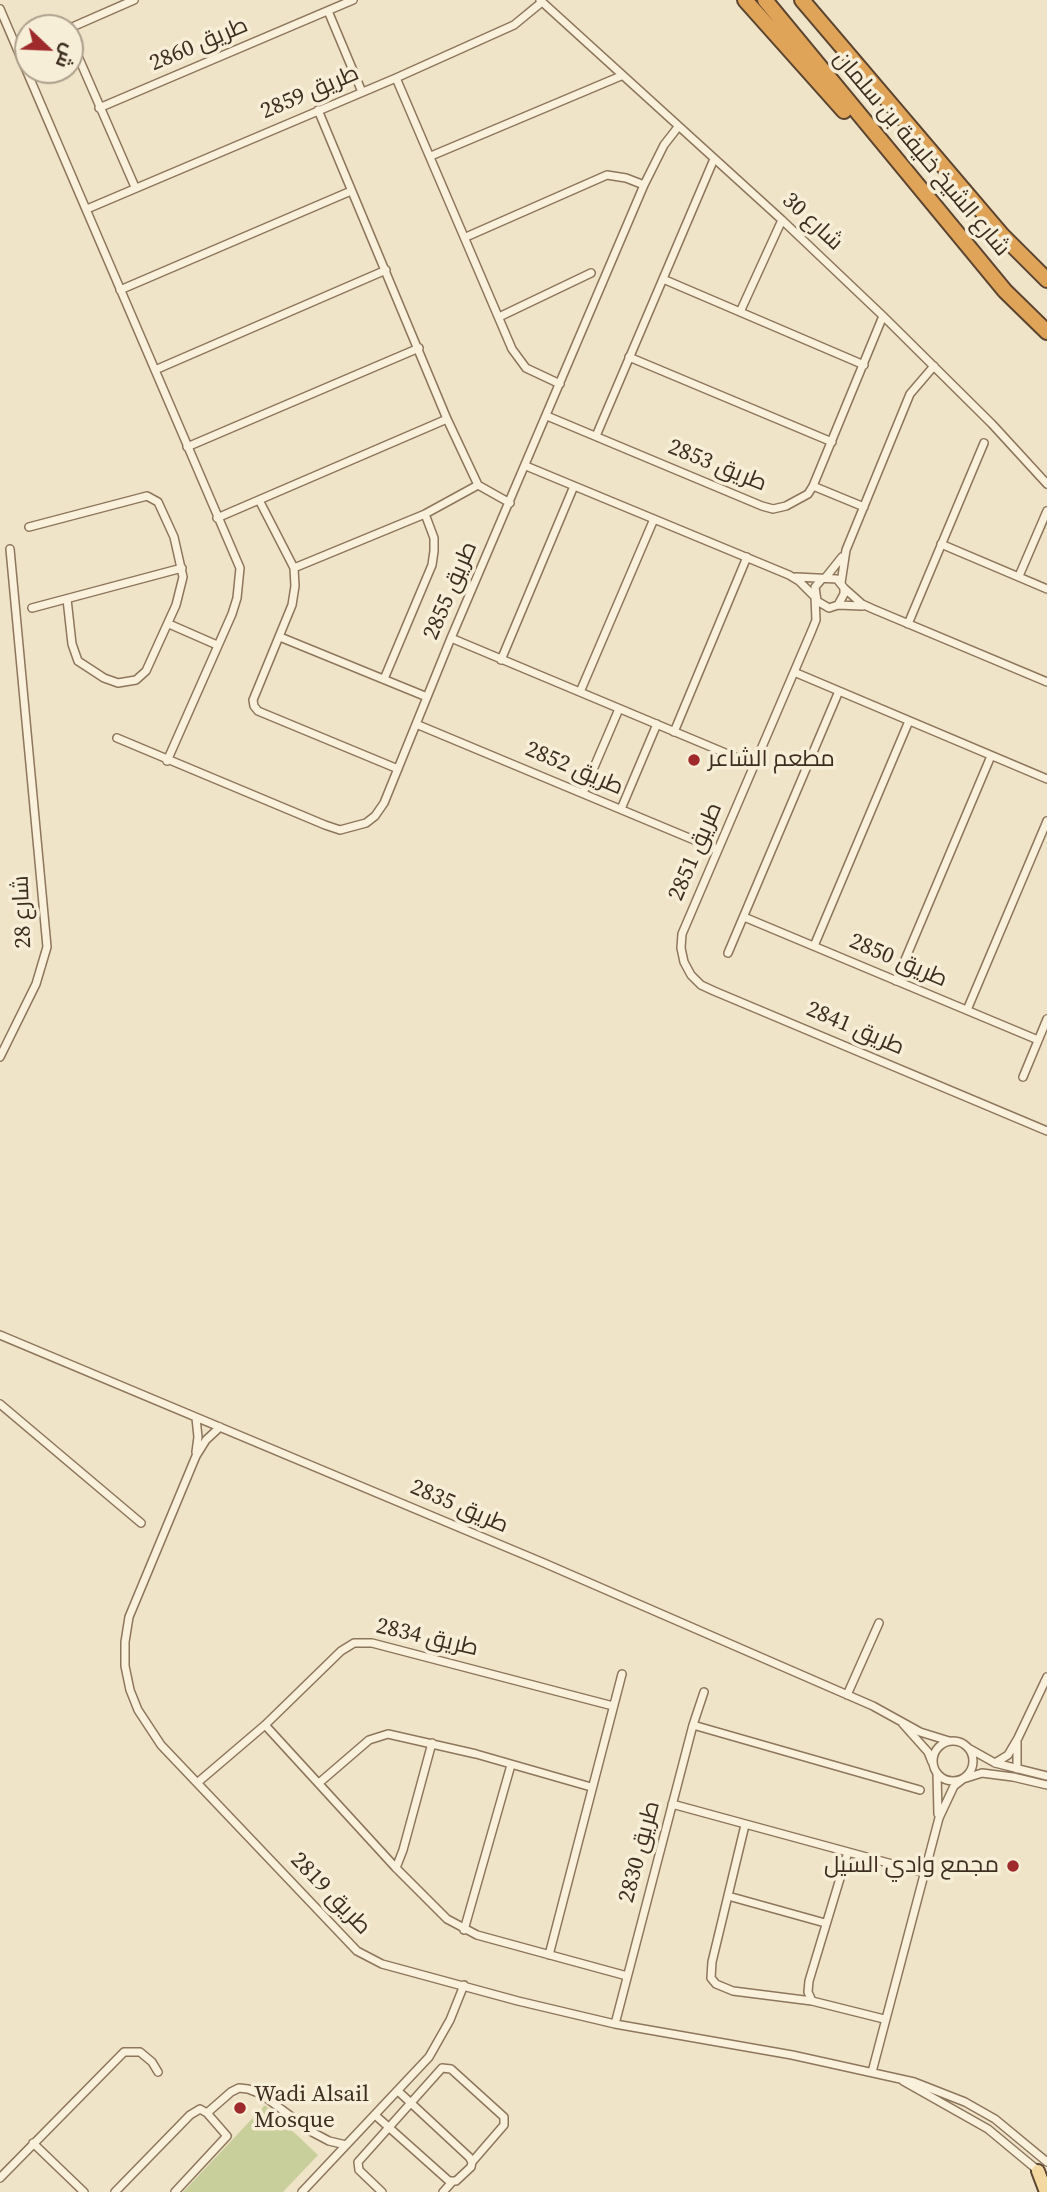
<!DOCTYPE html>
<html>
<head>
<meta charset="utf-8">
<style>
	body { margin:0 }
	#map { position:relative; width:1047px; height:2192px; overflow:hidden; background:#f0e4c8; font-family:"Source Serif 4",Cairo,serif }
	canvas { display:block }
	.north { position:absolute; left:14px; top:14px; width:70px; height:70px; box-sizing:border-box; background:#f7eed8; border:2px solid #ada18e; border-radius:50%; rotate:113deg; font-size:19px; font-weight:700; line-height:28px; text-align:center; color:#3d2e20 }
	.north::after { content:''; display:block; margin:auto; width:24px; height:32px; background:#9e2a2b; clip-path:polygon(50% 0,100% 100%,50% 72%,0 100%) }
</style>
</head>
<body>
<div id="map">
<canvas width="1047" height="2192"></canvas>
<div class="north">ش</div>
</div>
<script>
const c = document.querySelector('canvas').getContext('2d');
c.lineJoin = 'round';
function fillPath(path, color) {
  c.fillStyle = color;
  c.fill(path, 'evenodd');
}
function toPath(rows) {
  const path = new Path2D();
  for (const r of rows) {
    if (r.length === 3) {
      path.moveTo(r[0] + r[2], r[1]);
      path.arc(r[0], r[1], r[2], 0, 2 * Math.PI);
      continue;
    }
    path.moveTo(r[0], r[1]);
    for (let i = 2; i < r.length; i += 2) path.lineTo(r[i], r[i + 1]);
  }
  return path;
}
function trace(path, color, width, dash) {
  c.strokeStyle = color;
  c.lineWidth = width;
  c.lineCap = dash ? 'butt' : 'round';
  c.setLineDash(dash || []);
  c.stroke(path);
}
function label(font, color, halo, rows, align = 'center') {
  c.font = font + ' "Source Serif 4",Cairo,serif';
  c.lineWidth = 7;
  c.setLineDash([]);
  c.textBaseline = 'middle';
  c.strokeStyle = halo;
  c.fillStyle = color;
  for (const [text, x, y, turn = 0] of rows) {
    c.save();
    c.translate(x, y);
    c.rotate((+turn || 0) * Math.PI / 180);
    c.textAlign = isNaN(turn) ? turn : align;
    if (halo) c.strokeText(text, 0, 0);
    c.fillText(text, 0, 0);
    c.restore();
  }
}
fillPath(toPath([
	[265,2105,318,2155,283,2192,183,2192]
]), '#c9cf9b');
const street = toPath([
	[540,0,782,220,883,316,992,424,1047,484],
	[0,9,240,568,237,598,232,614,167,761],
	[328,11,362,92],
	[70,28,134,0],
	[70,38,135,187],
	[17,49,28,45],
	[396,78,512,349,526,368,560,384],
	[99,108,353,0],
	[318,110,447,419,478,485,510,503],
	[431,156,621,76],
	[87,209,396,78,514,25,542,2],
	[466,237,607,175,626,178,644,185],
	[663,279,864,365],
	[120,290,351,191],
	[740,312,782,220],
	[499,317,591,273],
	[629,357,832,442],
	[155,370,386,270],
	[547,416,762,506,773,509,786,506,808,494,813,486,883,316],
	[596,436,714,159],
	[187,447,419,348],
	[526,466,789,575,799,581,815,597,816,620,812,630,682,934,681,948,684,962,691,975,701,985,714,991,1047,1131],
	[813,486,864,507],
	[259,500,294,568,295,586,292,605,253,700,254,706,258,711,398,769],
	[217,518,447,419],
	[29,527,147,496,158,502,174,537,183,577,176,605,146,671,136,680,118,683,104,678,78,661,72,644,67,599],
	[941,544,1047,589],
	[294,568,425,514,478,485],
	[1019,576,1047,511],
	[796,577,837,579,844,588,844,594,838,605,829,608,817,601,815,587,821,580],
	[826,577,842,557],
	[841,583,846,550,910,394,934,366],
	[844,588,862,604,873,609,1047,682],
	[838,605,862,606],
	[32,608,182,568],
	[169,624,217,645],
	[908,624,984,443],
	[280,637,427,697],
	[451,638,754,765],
	[501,660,574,486],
	[794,672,1047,779],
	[384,679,432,565,434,551,434,538,425,514],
	[580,692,654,519],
	[416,724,718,850],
	[674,732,747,557],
	[117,738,325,825,340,830,366,823,375,816,384,803,451,638,644,185,664,145,678,127],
	[583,793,619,709],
	[621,809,657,724],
	[744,917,1038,1040],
	[814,946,909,721],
	[728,953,839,691],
	[896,981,991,756],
	[967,1010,1047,821],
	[0,1057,36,984,47,947,10,549],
	[1023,1077,1047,1019],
	[0,1335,544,1563,873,1706,920,1732,949,1741],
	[0,1404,141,1523],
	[196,1418,198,1437,196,1452],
	[220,1427,206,1440,196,1456,129,1617,125,1642,125,1666,130,1690,138,1710,161,1745,357,1951,382,1964,518,2001,615,2024,792,2055,914,2082,965,2102,995,2119,1047,2162],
	[847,1695,879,1623],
	[903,1724,928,1752,932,1762],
	[265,1725,396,1868,447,1919,477,1935,627,1976],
	[693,1725,920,1790],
	[953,1761,20],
	[970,1749,995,1763,1047,1776],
	[995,1763,1008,1755,1018,1738,1047,1677],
	[1017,1769,1017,1742],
	[937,1773,938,1814],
	[197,1783,265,1725,341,1651,354,1643,372,1643,613,1706],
	[319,1783,369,1740,388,1734,476,1754,591,1787],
	[672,1804,925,1873],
	[745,1825,712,1962,711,1978,716,1984,733,1991,812,2001,884,2019],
	[396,1868,403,1850,432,1743],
	[728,1896,825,1923],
	[464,1930,511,1765],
	[549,1955,622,1674],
	[812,2001,808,1992,809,1981,848,1852],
	[615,2024,693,1725,704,1692],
	[872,2072,939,1818,954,1786,963,1779,982,1773,1013,1777,1047,1785],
	[903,2081,988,2129,1041,2173],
	[207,2113,231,2092,239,2088,248,2089,261,2094,312,2132,329,2141,346,2145],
	[375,2115,449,2181,456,2181,471,2167,472,2162,469,2157,398,2091],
	[33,2143,84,2192],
	[0,2178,124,2052,140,2052,152,2062,158,2072],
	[115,2192,190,2115,200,2109,207,2113,227,2136,175,2192],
	[302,2192,429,2057,450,2020,464,1985],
	[382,2192,359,2170,358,2162,442,2068,451,2069,504,2117,504,2125,472,2162],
	[443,2192,452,2182]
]);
const primary = toPath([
	[1038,2171,1046,2192]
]);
const highway = toPath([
	[745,0,844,111],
	[765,0,1005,291,1047,332],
	[802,0,1002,235,1047,280]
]);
trace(street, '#8d765c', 10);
trace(primary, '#5b4430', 16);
trace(highway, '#5b4430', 18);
trace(street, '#faf1dc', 7);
trace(primary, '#f3d9a0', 12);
trace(highway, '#e0a458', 14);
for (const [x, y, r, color] of [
	[694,760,7,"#9e2a2b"],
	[1013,1866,7,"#9e2a2b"],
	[240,2108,7,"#9e2a2b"]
]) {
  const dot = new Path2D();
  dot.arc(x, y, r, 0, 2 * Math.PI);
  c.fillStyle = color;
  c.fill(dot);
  trace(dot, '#f7eed8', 2.5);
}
label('23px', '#3d2e20', '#f7eed8', [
	["طريق 2860",199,45,-23],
	["طريق 2859",310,93,-23],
	["شارع الشيخ خليفة بن سلمان",921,154,50],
	["شارع 30",812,222,43],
	["طريق 2853",717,466,22],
	["طريق 2855",451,591,-67],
	["طريق 2852",574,769,23],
	["طريق 2851",696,852,-67],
	["شارع 28",23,912,-92],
	["طريق 2850",898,961,23],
	["طريق 2841",855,1029,23],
	["طريق 2835",459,1507,23],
	["طريق 2834",427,1638,13],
	["طريق 2830",640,1852,-75],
	["طريق 2819",330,1894,46]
]);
label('23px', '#3d2e20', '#f7eed8', [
	["مطعم الشاعر",708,760],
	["مجمع وادي السيل",999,1866,"right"],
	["Wadi Alsail",254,2095],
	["Mosque",254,2121]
], 'left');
</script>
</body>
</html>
